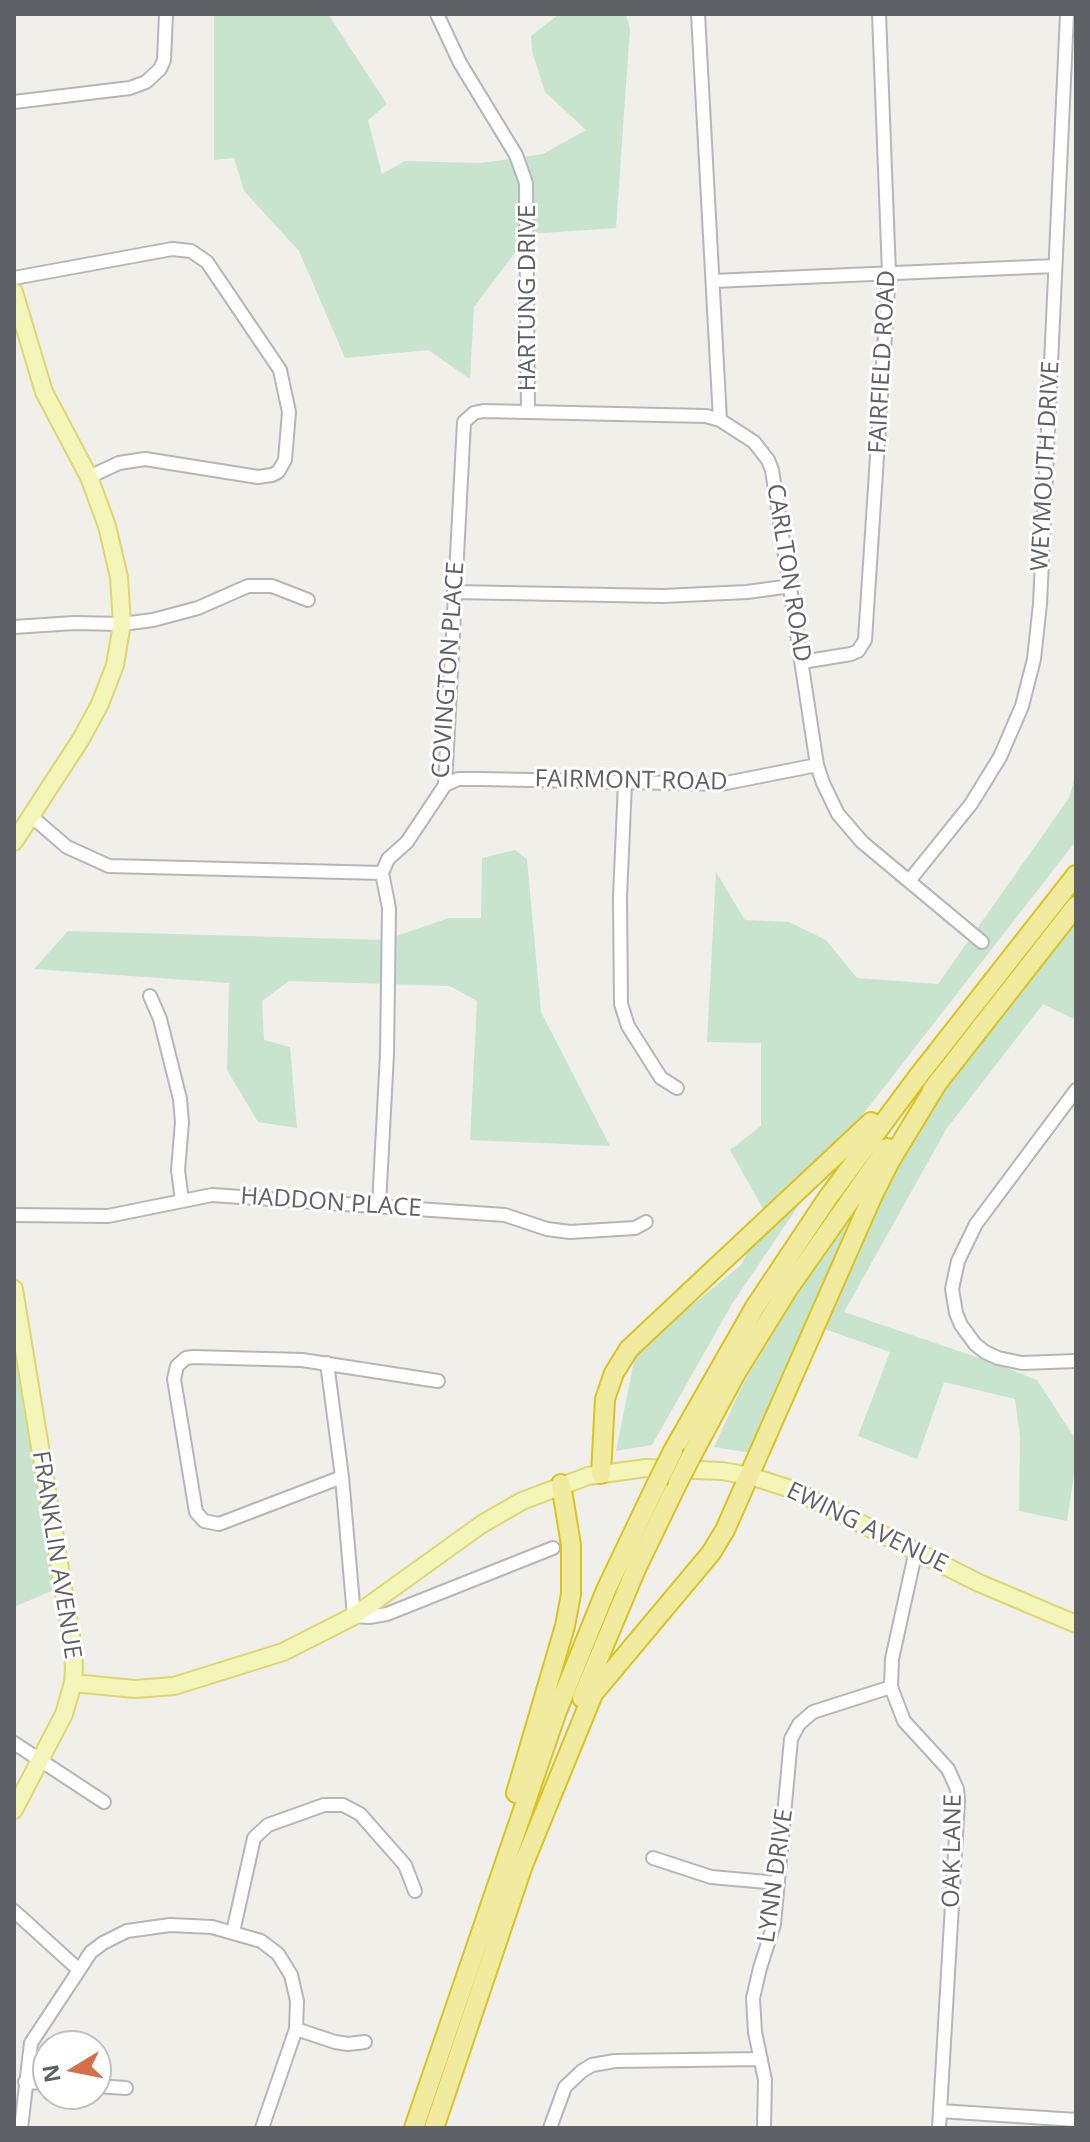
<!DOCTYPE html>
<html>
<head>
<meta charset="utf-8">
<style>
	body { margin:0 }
	#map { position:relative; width:1090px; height:2142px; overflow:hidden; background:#f0efe9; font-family:"Open Sans",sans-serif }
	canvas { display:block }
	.frame { position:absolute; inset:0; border:16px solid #606167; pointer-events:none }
	.north { position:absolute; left:32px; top:2030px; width:80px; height:80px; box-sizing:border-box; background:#fff; border:2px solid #bfc0c2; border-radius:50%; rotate:260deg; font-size:22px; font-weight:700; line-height:32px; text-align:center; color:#606167 }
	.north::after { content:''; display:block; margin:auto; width:28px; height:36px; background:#d46f4a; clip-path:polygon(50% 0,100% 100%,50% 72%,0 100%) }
</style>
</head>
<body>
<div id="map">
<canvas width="1090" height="2142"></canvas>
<div class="frame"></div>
<div class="north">N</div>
</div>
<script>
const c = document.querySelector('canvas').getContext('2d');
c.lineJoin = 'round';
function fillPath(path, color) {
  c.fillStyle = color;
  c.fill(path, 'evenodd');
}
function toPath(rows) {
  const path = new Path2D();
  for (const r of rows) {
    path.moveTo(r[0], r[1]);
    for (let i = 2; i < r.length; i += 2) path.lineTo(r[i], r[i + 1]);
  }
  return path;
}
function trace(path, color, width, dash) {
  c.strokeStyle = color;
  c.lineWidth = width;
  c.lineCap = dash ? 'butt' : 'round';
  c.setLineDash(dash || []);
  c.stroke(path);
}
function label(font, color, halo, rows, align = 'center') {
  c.font = font + ' "Open Sans",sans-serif';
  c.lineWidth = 6;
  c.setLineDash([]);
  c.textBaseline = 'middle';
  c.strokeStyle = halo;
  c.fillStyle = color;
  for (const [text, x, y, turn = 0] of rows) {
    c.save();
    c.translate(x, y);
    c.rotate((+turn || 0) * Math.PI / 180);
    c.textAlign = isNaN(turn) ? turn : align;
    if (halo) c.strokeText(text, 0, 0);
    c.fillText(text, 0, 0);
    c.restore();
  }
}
fillPath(toPath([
	[214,14,328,14,387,104,368,120,382,174,405,161,481,163,543,154,586,130,545,92,532,51,531,36,559,14,626,14,630,29,616,228,529,234,474,307,470,379,428,350,345,358,299,251,244,191,234,158,214,160],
	[1076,773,1076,841,842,1141,732,1304,652,1445,616,1451,636,1351,741,1265,766,1214,730,1150,761,1126,761,1043,707,1042,716,872,745,920,789,922,826,940,857,978,938,984,1069,798],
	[515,850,527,859,541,1012,610,1146,470,1140,477,1001,450,986,289,981,262,1001,264,1040,290,1047,297,1128,258,1122,227,1070,229,983,34,969,68,931,385,940,449,918,481,918,482,858],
	[1076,924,1076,1020,1043,1004,947,1128,844,1312,997,1364,1037,1380,1076,1440,1076,1462,1067,1521,1019,1511,1020,1437,1015,1399,944,1382,917,1459,858,1436,890,1352,813,1325,751,1453,714,1447,744,1382,820,1257,977,1044],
	[23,1345,63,1586,14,1607,14,1346]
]), '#c9e4ce');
const minor = toPath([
	[437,14,460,63,516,155,526,183,528,412],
	[698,14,720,420,754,442,768,460,772,470,817,765,823,783,838,814,862,842,982,942],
	[14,102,130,88,146,82,160,69,164,60,166,14],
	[14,278,172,249,191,251,207,262,280,370,289,412,285,460,278,472,272,475,258,477,145,459,119,463,89,477],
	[713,281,1055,266],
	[454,592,663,596,747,592,791,586],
	[14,627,74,623,122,624,153,620,198,608,248,586,272,586,308,600],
	[802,662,851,654,858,651,865,640,889,273,879,14],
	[625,783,620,897,621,1004,628,1026,661,1078,677,1088],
	[445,785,458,779,482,779,721,784,817,765],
	[31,816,67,847,109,866,382,873],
	[909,881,971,804,1000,757,1022,706,1034,659,1040,604,1067,14],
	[150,996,160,1019,180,1099,182,1122,178,1170,182,1201],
	[1076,1090,976,1224,958,1261,952,1289,956,1313,961,1325,975,1344,985,1352,998,1358,1022,1363,1076,1361],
	[379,1205,387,1054,389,908,382,873,388,859,407,842,445,785,464,422,474,413,483,411,706,416,720,420],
	[14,1215,108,1216,212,1195,505,1215,547,1229,570,1232,635,1228,646,1222],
	[327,1363,342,1477,354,1616,369,1617,387,1614,553,1548],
	[342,1477,219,1524,204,1521,196,1512,174,1379,177,1366,186,1358,193,1357,302,1360,438,1381],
	[916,1550,892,1659,891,1687,904,1721,948,1769,957,1789,958,1801,939,2128],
	[14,1743,104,1802],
	[653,1858,711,1877,778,1883],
	[14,1911,79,1970],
	[233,1932,254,1838,268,1825,324,1805,343,1805,360,1814,405,1865,415,1891],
	[296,2029,335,2042,348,2044,365,2042],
	[25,2082,48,2083],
	[96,2086,126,2088],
	[940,2111,1076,2120],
	[21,2128,31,2043,91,1952,103,1943,127,1931,170,1925,212,1927,261,1941,278,1954,291,1975,297,2001,296,2029,262,2128],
	[550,2128,565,2087,582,2071,592,2065,615,2061,761,2059],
	[764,2128,765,2080,755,2032,753,1998,760,1968,774,1924,791,1739,799,1724,813,1712,891,1687]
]);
const major = toPath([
	[14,292,44,392,89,477,107,526,119,577,122,624,115,665,100,704,81,739,14,842],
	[14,1289,73,1648,74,1668,73,1683,64,1714,14,1810],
	[73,1683,135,1689,174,1686,283,1652,354,1616,482,1524,522,1501,588,1476,646,1468,722,1471,750,1476,794,1490,979,1583,1076,1624]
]);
const highway = toPath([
	[932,1090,1076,906],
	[673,1451,755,1307,827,1199,916,1079,1076,875],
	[693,1453,736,1373,788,1289,887,1148],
	[601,1474,605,1399,614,1373,629,1349,871,1122],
	[582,1698,636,1569,678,1482],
	[516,1793,565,1626,571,1594,571,1545,561,1484],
	[521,1870,593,1694,711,1553,725,1530,872,1197,890,1161,938,1082],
	[414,2128,557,1711,606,1590,658,1481],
	[434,2128,524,1862]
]);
trace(minor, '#b5b6bb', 16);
trace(major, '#e0d671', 20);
trace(highway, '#dac31e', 22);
trace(minor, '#fff', 12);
trace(major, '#f4f5b8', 16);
trace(highway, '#f0eb9f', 18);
const highwayBridge = toPath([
	[658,1481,673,1451],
	[678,1482,693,1453]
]);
trace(highwayBridge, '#dac31e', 22, []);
trace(highwayBridge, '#f0eb9f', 18);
label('24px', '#606167', '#fff', [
	["HARTUNG DRIVE",528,298,-90],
	["FAIRFIELD ROAD",883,362,-87],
	["WEYMOUTH DRIVE",1046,466,-87],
	["CARLTON ROAD",788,573,81],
	["COVINGTON PLACE",449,670,-86],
	["FAIRMONT ROAD",631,781,1],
	["HADDON PLACE",331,1203,4],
	["EWING AVENUE",867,1528,26],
	["FRANKLIN AVENUE",56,1555,81],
	["OAK LANE",953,1851,-89],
	["LYNN DRIVE",776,1876,-82]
]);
</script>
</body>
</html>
